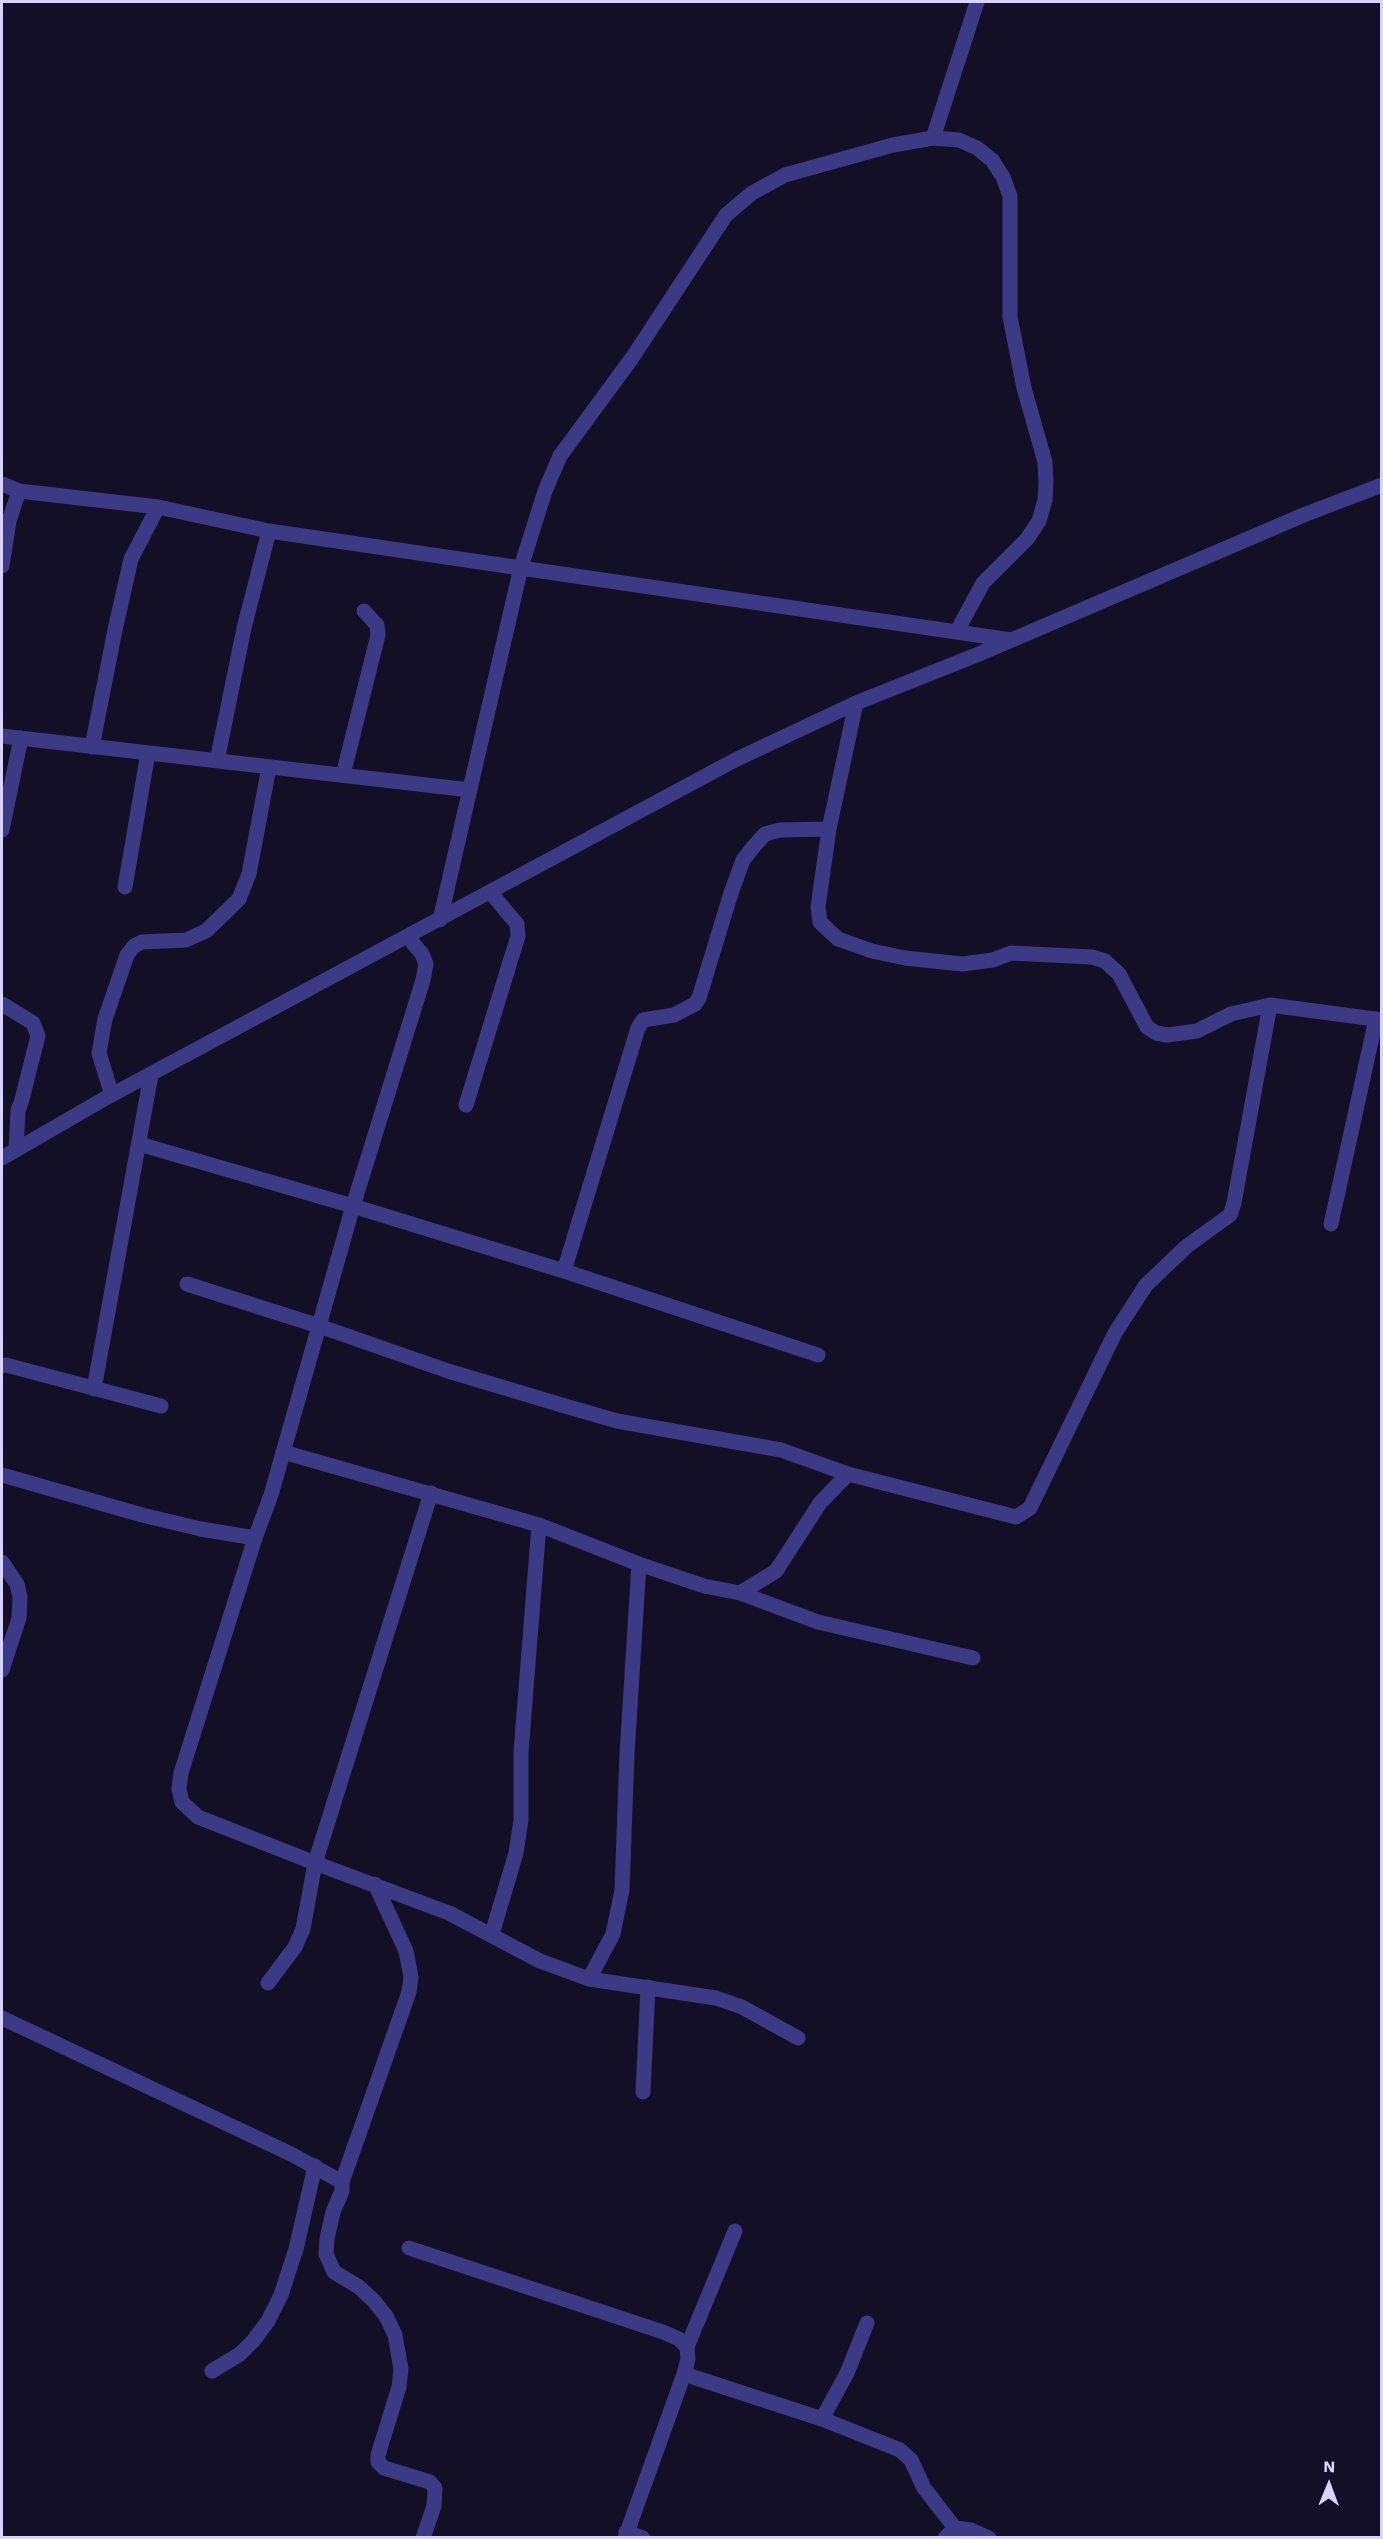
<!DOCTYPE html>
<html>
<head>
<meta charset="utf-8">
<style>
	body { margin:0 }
	#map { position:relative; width:1383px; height:2539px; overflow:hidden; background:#130f26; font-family:"Work Sans",sans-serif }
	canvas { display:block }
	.frame { position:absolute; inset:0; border:3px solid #d9d4ff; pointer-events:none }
	.north { position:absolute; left:1299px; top:2455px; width:60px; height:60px; -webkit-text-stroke:4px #130f26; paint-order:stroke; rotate:1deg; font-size:16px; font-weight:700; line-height:24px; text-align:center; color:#d9d4ff }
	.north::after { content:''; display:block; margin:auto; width:21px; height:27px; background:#d9d4ff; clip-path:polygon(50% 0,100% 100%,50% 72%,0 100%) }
</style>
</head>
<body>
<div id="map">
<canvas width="1383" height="2539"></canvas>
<div class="frame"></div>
<div class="north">N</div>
</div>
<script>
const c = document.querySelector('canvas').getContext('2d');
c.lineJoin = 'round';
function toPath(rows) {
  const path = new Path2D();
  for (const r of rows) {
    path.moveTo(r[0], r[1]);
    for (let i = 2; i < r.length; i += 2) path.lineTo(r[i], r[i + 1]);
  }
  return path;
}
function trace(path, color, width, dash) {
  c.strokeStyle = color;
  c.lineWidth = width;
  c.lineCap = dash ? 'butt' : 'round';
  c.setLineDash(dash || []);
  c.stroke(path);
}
trace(toPath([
	[933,138,977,2],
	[2,484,19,491,158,507,269,531,1011,640],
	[2,566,9,521,19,491],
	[856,703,829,829,818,907,820,922,838,939,872,951,905,958,962,964,993,960,1011,953,1092,957,1105,961,1119,974,1147,1027,1156,1033,1167,1035,1197,1031,1231,1014,1270,1005,1382,1020],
	[2,736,470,790],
	[92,747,115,630,131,559,158,507],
	[217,761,244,628,269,531],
	[343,775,378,635,377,625,364,611],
	[2,830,21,738],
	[125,887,148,753],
	[440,920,521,567,545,491,560,456,632,358,726,215,752,193,785,175,893,145,933,138,959,140,977,148,992,160,1003,177,1010,196,1010,317,1024,388,1045,462,1046,482,1045,500,1039,521,1027,539,983,583,957,631],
	[408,937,422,954,426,964,423,980,353,1206,271,1495,255,1538,181,1773,179,1789,182,1802,198,1817,315,1863,449,1913,540,1961,589,1979,716,1998,742,2007,798,2038],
	[2,1004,33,1023,38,1036,21,1103,18,1110,16,1150],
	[112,1095,99,1053,105,1019,127,955,134,946,142,942,186,940,206,931,239,899,249,874,269,767],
	[466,1105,518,936,517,924,491,893],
	[139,1144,353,1206,564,1271,818,1355],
	[2,1158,104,1099,735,760,856,703,979,654,1306,514,1382,485],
	[1331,1224,1376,1019],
	[564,1271,638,1028,643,1020,674,1015,695,1004,699,998,731,893,743,860,755,845,765,834,780,830,829,829],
	[187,1284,319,1326,448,1371,565,1406,617,1421,781,1450,848,1474,1016,1517,1030,1508,1115,1333,1146,1285,1187,1246,1230,1215,1234,1203,1270,1005],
	[2,1366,6,1365,161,1406],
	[94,1389,151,1075],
	[283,1452,539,1525,639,1564,704,1586,740,1593,818,1622,973,1658],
	[2,1475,142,1515,201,1529,255,1538],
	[2,1562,17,1584,20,1597,19,1618,2,1670],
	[740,1593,776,1571,820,1503,848,1474],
	[492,1934,516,1853,521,1820,521,1752,539,1525],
	[589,1979,613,1934,622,1890,627,1754,639,1564],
	[268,1983,295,1947,303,1929,315,1863,431,1493],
	[2,2018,291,2154,342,2182,342,2191,333,2212,327,2239,326,2254,334,2272,359,2287,374,2301,386,2316,395,2335,401,2369,399,2387,378,2455,378,2462,384,2468,430,2482,435,2488,434,2506,423,2538],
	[643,2092,648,1987],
	[342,2182,409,1992,411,1977,406,1951,375,1884],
	[409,2248,663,2332,679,2339,687,2347,688,2359,684,2374,625,2538],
	[687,2347,735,2231],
	[212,2371,240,2354,254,2340,268,2321,281,2295,296,2249,315,2166],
	[684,2374,822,2419,847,2373,867,2323],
	[822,2419,900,2450,911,2460,924,2488,955,2528],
	[626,2532,643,2538],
	[945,2538,955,2528,971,2530,989,2538]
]), '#3d3a85', 15);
</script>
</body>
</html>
